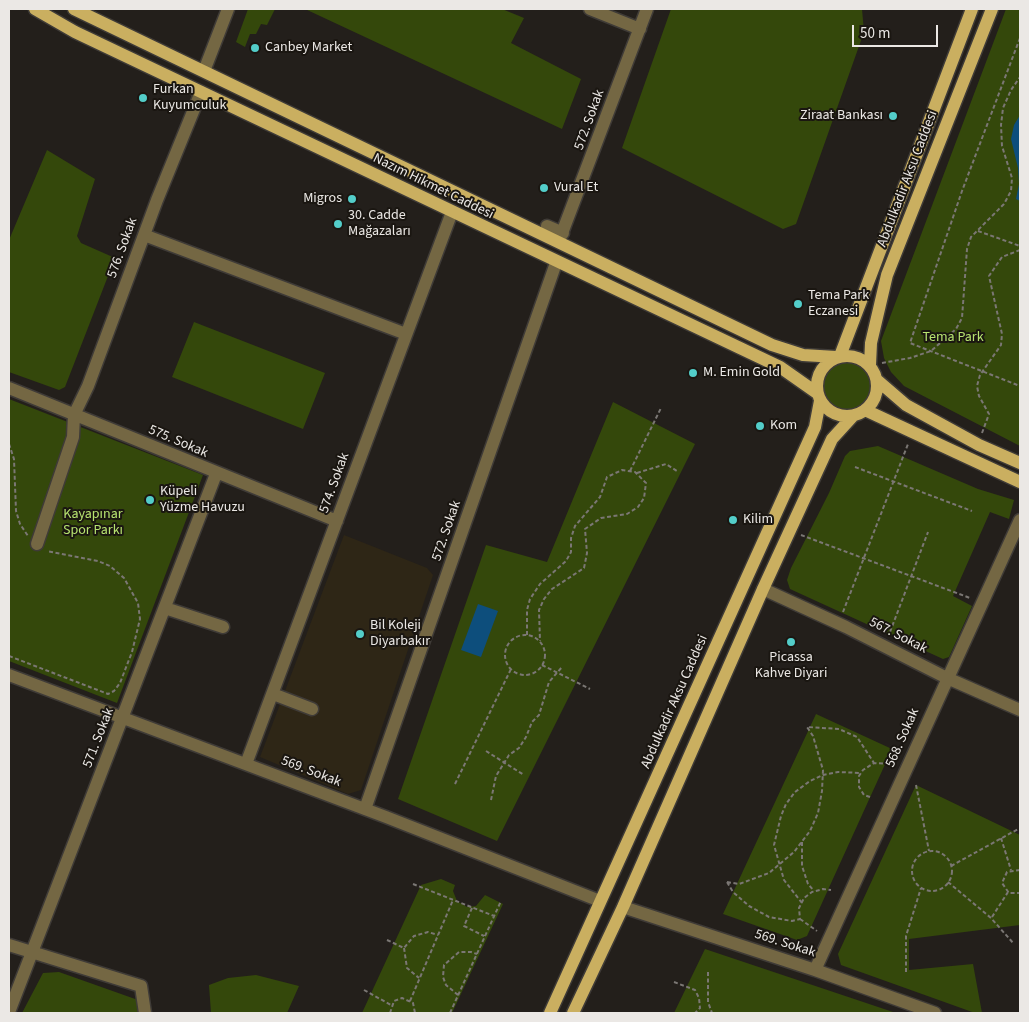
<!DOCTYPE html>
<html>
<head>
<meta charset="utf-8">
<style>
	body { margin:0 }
	#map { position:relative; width:1029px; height:1022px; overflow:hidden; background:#231f1b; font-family:"Source Sans 3",sans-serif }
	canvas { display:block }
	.frame { position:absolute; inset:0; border:10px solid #ebe8e5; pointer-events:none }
	.scale { position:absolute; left:852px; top:25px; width:86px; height:22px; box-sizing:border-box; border:2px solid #ebe8e5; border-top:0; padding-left:6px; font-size:15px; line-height:18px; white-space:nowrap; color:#ebe8e5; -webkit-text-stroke:4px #1a1611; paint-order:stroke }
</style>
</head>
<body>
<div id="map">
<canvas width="1029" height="1022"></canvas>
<div class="frame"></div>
<div class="scale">50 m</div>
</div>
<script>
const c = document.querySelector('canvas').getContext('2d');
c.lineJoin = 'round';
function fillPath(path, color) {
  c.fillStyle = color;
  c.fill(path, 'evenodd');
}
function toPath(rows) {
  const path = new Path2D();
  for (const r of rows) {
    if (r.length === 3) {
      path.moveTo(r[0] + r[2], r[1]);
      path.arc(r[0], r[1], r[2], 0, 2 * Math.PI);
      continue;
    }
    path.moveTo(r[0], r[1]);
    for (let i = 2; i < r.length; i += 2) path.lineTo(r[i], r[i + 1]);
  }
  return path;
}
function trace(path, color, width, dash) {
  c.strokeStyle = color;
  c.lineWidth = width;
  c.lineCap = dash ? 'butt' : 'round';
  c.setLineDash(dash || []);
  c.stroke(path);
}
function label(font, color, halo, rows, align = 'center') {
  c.font = font + ' "Source Sans 3",sans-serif';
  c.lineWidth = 4;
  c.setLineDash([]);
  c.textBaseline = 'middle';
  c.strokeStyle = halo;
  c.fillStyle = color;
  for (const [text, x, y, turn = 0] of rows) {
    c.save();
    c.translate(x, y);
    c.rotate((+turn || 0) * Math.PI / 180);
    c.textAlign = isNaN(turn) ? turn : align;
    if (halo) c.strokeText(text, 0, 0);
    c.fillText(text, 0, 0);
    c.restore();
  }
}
fillPath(toPath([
	[344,535,427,568,433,575,361,790,348,794,260,757]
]), '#2e2616');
fillPath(toPath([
	[248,9,275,9,267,25,261,24,256,34,250,34,245,47,236,42],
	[305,9,502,9,524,18,511,43,581,79,562,129],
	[671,9,862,9,864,32,796,224,783,229,622,148],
	[1006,9,1020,9,1020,446,904,386,891,372,884,358,881,341],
	[47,150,95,179,77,236,81,243,115,258,65,387,59,390,9,372,9,240],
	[194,322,325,373,303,429,172,377],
	[847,386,24],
	[9,399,203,475,117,703,9,661],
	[613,402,695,444,497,841,398,799,486,545,547,562],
	[878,446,978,489,1014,500,1009,519,990,512,953,596,972,606,949,657,943,659,790,589,787,580,791,568,829,493,845,456,850,451],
	[816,714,892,749,807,936,797,940,723,914],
	[916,785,1020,835,1020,925,909,939,909,970,973,964,982,1013,975,1013,841,965,838,954],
	[441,879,455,885,453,891,457,901,467,907,476,906,485,895,503,904,452,1013,362,1013,421,885],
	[705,949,896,1013,674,1013],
	[59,972,138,1000,140,1013,22,1013,43,973],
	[256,975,299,986,287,1013,211,1013,209,985,228,978]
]), '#34480b');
fillPath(toPath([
	[1020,115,1020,201,1016,199,1019,184,1018,168,1011,139,1014,125],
	[478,604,498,611,481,657,461,650]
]), '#0d4e7c');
const minor = toPath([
	[590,9,640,29],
	[204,71,228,9],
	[547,226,563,233],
	[144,235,406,334],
	[559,241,647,9],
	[9,388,337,521],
	[37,544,73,437,74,415,88,386,157,200,201,92],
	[763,589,846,627,947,678,1020,710],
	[165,608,223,627],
	[9,675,386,817,600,901],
	[273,694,312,709],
	[246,764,452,212],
	[365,809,556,263],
	[623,907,815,970,935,1013],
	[9,945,141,986,145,1013],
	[815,970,1020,520],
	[9,1012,216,474]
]);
const major = toPath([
	[35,9,75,32,780,367,817,393],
	[74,9,772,345,803,355,836,357],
	[847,386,30],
	[840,356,972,9],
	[870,365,871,343,887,275,992,9],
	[877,380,906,405,979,445,1020,463],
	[865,410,1020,482],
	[550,1013,815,427,820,401],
	[573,1013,623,907,763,589,832,439,853,416]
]);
trace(minor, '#3f3b37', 15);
trace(major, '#3f3b37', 15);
trace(toPath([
	[1020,38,962,191,910,343,1020,386,1020,384],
	[978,231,1020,246],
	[882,363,910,358,931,351,956,329,962,318,967,249,971,237,1004,204,1011,191,1012,178,1002,146,1001,125,1003,108,1011,90,1020,77],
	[982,433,989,414,979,396,977,386,980,375,1001,345,1002,334,989,276,1002,257,1020,250],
	[9,444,14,459,16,511,20,524,28,536],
	[855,467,972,511],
	[630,471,661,408],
	[637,473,666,464,677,471],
	[801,535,970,598],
	[843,612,908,444],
	[890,632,928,532],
	[525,655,20],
	[527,635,527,610,530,599,540,584,566,561,571,552,571,538,575,526,600,497,607,477,622,470,635,472,646,483,644,498,638,507,627,514,601,518,585,529,587,553,584,568,552,589,544,599,539,610,540,641],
	[9,656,108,694,114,691,120,683,132,652,140,619,138,603,124,578,110,566,98,561,47,551],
	[542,665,590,689],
	[486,751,524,775],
	[455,784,511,669],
	[916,785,929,851],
	[870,797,864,795,859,787,859,776,863,770,874,763,889,764],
	[491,800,496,776,509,755,519,748,526,737,532,722,539,715,549,682,562,667],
	[1001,838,1011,870],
	[802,842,802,866,808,884,814,891],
	[932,871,20],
	[951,866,1020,828],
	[1020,870,1007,872,1002,883,1009,893,1020,893],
	[727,882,739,884,769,873,794,852,810,831,818,813,822,791,823,770,813,736,807,727,839,729,857,737,874,763],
	[727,882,733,892,749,906,769,917,792,921,800,919,799,908,804,898,812,892,823,889,831,890],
	[948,882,991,918,1014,944],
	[413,884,494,916],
	[802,903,784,880,774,845,781,816,786,804,795,792,810,781,823,775,838,772,861,773],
	[472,908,464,926,484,936],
	[992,917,1008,892],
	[800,919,817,931],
	[387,940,404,948,414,936,428,932,438,935],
	[404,948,407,968,419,978],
	[708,972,708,1002,712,1013],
	[906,972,906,936,921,888],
	[674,982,695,990,699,998,700,1008,695,1013],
	[364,990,391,1005],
	[458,995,446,985,443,977,444,965,459,952,471,952,477,954],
	[410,1001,453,900],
	[390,1013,394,1001,402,998,413,1003,415,1013],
	[450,1013,501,901]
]), '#7b7774', 2, [4, 2.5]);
trace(minor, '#746743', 12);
trace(major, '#caaf60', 12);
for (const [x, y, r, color] of [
	[255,48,5,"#53cdc9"],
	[143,98,5,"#53cdc9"],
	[893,116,5,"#53cdc9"],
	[544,188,5,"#53cdc9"],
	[352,199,5,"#53cdc9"],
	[338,224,5,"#53cdc9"],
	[798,304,5,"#53cdc9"],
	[693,373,5,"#53cdc9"],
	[760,426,5,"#53cdc9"],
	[150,500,5,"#53cdc9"],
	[733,520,5,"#53cdc9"],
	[360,634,5,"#53cdc9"],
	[791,642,5,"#53cdc9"]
]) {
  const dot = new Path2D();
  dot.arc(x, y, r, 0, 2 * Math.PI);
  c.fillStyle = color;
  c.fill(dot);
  trace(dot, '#1a1611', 2);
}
label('14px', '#ebe8e5', '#1a1611', [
	["Canbey Market",265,48],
	["Furkan",153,90],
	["Kuyumculuk",153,106],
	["Ziraat Bankası",883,116,"right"],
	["Vural Et",554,188],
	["Migros",342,199,"right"],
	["30. Cadde",348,216],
	["Mağazaları",348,232],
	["Tema Park",808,296],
	["Eczanesi",808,312],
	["M. Emin Gold",703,373],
	["Kom",770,426],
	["Küpeli",160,492],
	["Yüzme Havuzu",160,508],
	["Kilim",743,520],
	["Bil Koleji",370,626],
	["Diyarbakır",370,642],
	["Picassa",791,658,"center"],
	["Kahve Diyari",791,674,"center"]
], 'left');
label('14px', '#ebe8e5', '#1a1611', [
	["572. Sokak",590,120,-70],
	["Abdulkadir Aksu Caddesi",908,179,-69],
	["Nazım Hikmet Caddesi",433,187,26],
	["576. Sokak",123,248,-70],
	["575. Sokak",178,442,23],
	["574. Sokak",335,483,-70],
	["572. Sokak",447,531,-71],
	["567. Sokak",898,636,27],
	["Abdulkadir Aksu Caddesi",675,702,-66],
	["571. Sokak",99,738,-69],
	["568. Sokak",903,738,-66],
	["569. Sokak",311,772,21],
	["569. Sokak",785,944,18]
]);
label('14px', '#b7e370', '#1a1611', [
	["Tema Park",953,338],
	["Kayapınar",93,515],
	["Spor Parkı",93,531]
]);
</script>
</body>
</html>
